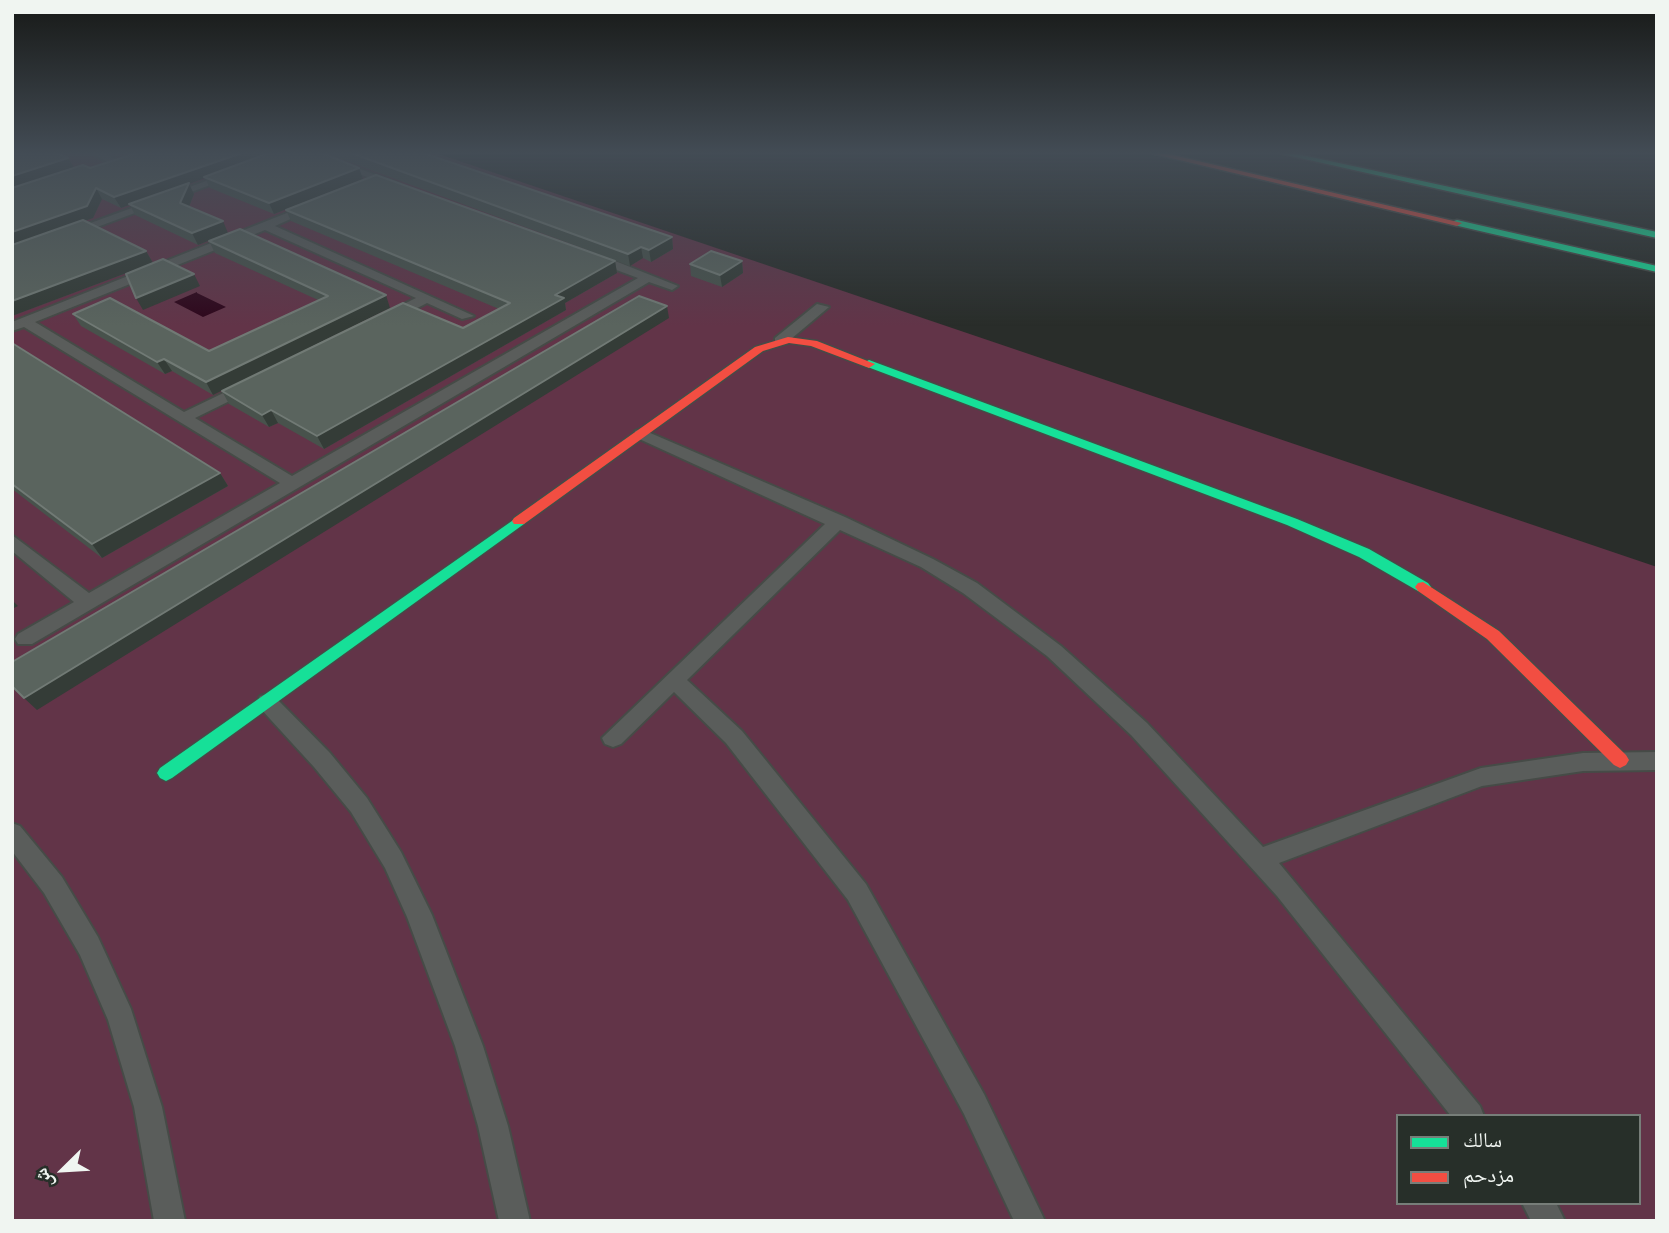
<!DOCTYPE html>
<html>
<head>
<meta charset="utf-8">
<style>
	body { margin:0 }
	#map { position:relative; width:1669px; height:1233px; overflow:hidden; background:#292d2a; font-family:"Space Grotesk","Noto Naskh Arabic",sans-serif }
	canvas { display:block }
	.frame { position:absolute; inset:0; border:14px solid #f0f5f1; pointer-events:none }
	.legend { position:absolute; left:1396px; top:1114px; width:245px; height:91px; box-sizing:border-box; background:#272f29; border:2px solid #777e79; margin:0; padding:9px 12px; list-style:none; font-size:21px; color:#f0f5f1 }
	.legend li { display:flex; align-items:center; gap:14px; height:35px }
	.legend b { width:35px; border:2px solid #777e79 }
	.north { position:absolute; left:28px; top:1135px; width:70px; height:70px; -webkit-text-stroke:5px #272f29; paint-order:stroke; rotate:246deg; font-size:19px; font-weight:700; line-height:28px; text-align:center; color:#f0f5f1 }
	.north::after { content:''; display:block; margin:auto; width:24px; height:32px; background:#f0f5f1; clip-path:polygon(50% 0,100% 100%,50% 72%,0 100%) }
</style>
</head>
<body>
<div id="map">
<canvas width="1669" height="1233"></canvas>
<div class="frame"></div>
<ul class="legend">
<li><b style="height:9px;background:#16e098"></b>سالك</li>
<li><b style="height:9px;background:#f24e42"></b>مزدحم</li>
</ul>
<div class="north">ش</div>
</div>
<script>
const c = document.querySelector('canvas').getContext('2d');
c.lineJoin = 'round';
function fillPath(path, color) {
  c.fillStyle = color;
  c.fill(path, 'evenodd');
}
function toPath(rows) {
  const path = new Path2D();
  for (const r of rows) {
    path.moveTo(r[0], r[1]);
    for (let i = 2; i < r.length; i += 2) path.lineTo(r[i], r[i + 1]);
  }
  return path;
}
function trace(path, color, width, dash) {
  c.strokeStyle = color;
  c.lineWidth = width;
  c.lineCap = dash ? 'butt' : 'round';
  c.setLineDash(dash || []);
  c.stroke(path);
}
fillPath(toPath([
	[12,153,436,153,1657,567,1657,1221,12,1221],
	[1398,1116,1639,1116,1639,1203,1398,1203]
]), '#623448');
fillPath(toPath([
	[197,292,197,293,226,307,203,317,174,302]
]), '#2e061b');
const street = toPath([
	[91,153,104,153,120,162,111,164,91,153],
	[304,153,318,153,400,184,391,186,304,153],
	[228,173,237,175,73,236,63,233,228,173],
	[307,205,317,207,275,226,474,316,462,319,427,303,392,321,382,321,382,315,416,298,265,230,35,322,184,412,242,384,252,384,252,390,195,418,292,476,638,278,587,259,587,253,595,253,678,286,672,290,649,282,32,644,18,644,15,639,18,634,74,602,12,551,12,535,89,593,280,483,24,327,12,331,12,322,307,205],
	[817,304,829,307,785,344,775,344,775,338,817,304],
	[641,429,845,517,933,559,977,583,1061,646,1147,723,1263,847,1481,768,1583,753,1657,752,1657,770,1583,771,1482,786,1279,863,1480,1106,1484,1116,1451,1116,1277,896,1131,735,1047,656,963,593,921,567,840,530,687,680,742,731,866,884,984,1094,1045,1221,1014,1221,964,1114,848,900,726,743,674,692,621,744,613,747,605,744,602,738,825,524,635,437,635,431,641,429],
	[267,694,274,696,330,753,367,798,401,852,432,915,483,1046,508,1126,530,1221,499,1221,478,1126,455,1046,407,917,385,868,351,812,314,767,260,708,257,702,260,696,267,694],
	[12,823,20,826,62,877,98,937,131,1009,162,1107,185,1221,154,1221,134,1107,108,1020,80,955,44,893,12,851,12,823],
	[1522,1203,1556,1203,1565,1221,1531,1221,1522,1203]
]);
const fast = toPath([
	[1278,153,1293,153,1657,232,1657,238,1278,153],
	[1457,220,1657,266,1657,272,1454,225,1454,221,1457,220],
	[869,360,1297,519,1369,549,1428,583,1431,587,1428,591,1418,591,1359,557,1287,525,865,366,865,362,869,360],
	[519,516,526,521,524,524,172,778,166,781,160,778,157,773,160,768,519,516]
]);
const jam = toPath([
	[1150,153,1164,153,1462,223,1457,226,1150,153],
	[788,337,817,341,875,364,869,368,811,346,789,343,763,351,524,524,514,524,512,521,514,518,755,347,788,337],
	[1423,582,1499,631,1626,755,1629,760,1626,765,1620,768,1614,765,1487,639,1418,591,1415,587,1418,583,1423,582]
]);
trace(street, '#464b47', 4);
trace(fast, '#464b47', 3);
trace(jam, '#464b47', 3);
fillPath(street, '#5a5d5b');
fillPath(fast, '#16e098');
fillPath(jam, '#f24e42');
fillPath(toPath([
	[12,153,68,158,74,168,363,179,274,214,210,188,205,178,189,184,194,194,189,207,228,233,198,245,135,215,130,205,121,208,102,199,93,218,85,221,146,251,153,263,12,316],
	[325,153,423,153,672,237,673,249,651,262,643,258,630,266],
	[286,210,615,261,617,273,565,303,566,310,324,449,278,423,269,427,229,404,222,391,463,328,499,309,291,221],
	[209,241,390,308,213,395,172,371,165,374,81,326,73,314,209,351,318,300,215,253],
	[742,261,743,273,722,287,691,276,690,264],
	[12,343,220,473,228,486,102,558,12,489]
]), '#48524c');
fillPath(toPath([
	[242,153,278,153,204,177,205,178,189,184,194,194,186,214,180,203,188,184,121,208,114,197],
	[68,158,75,169,12,189,12,176],
	[359,168,363,179,274,214,269,203],
	[96,188,102,199,93,218,12,246,12,232],
	[223,221,228,233,198,245,192,233],
	[672,237,673,249,651,262,649,250],
	[641,247,643,258,630,266,628,254],
	[146,251,153,263,12,316,12,301],
	[615,261,617,273,565,303,566,310,324,449,317,436,555,295],
	[742,261,743,273,722,287,720,275],
	[194,274,200,286,143,310,136,298],
	[386,295,390,308,213,395,206,382],
	[667,306,669,318,37,710,24,698],
	[164,359,172,371,165,374,157,362],
	[271,410,278,423,269,427,262,415],
	[220,473,228,486,102,558,92,544],
	[12,600,18,606,12,609]
]), '#343c37');
const building = toPath([
	[12,153,57,153,68,158,12,176,12,153],
	[137,153,242,153,114,197,96,188,87,206,12,232,12,188,83,165,90,168,137,153],
	[269,153,322,153,359,168,269,203,204,177,269,153],
	[351,153,423,153,672,237,649,250,641,247,628,254,351,153],
	[376,175,615,261,555,295,564,298,317,436,271,410,262,415,222,391,403,303,463,328,510,303,286,210,376,175],
	[189,183,180,203,223,221,192,233,129,204,189,183],
	[83,220,146,251,12,301,12,245,83,220],
	[240,229,386,295,206,382,164,359,157,362,73,314,110,298,209,351,328,296,209,241,240,229],
	[711,251,742,261,720,275,690,264,711,251],
	[163,259,194,274,136,298,126,274,163,259],
	[639,296,667,306,24,698,12,686,12,662,639,296],
	[12,343,220,473,92,544,12,484,12,343]
]);
fillPath(building, '#5a645e');
trace(building, '#717a75', 2);
const sky = c.createLinearGradient(0, 0, 0, 326);
sky.addColorStop(0, '#171917');
sky.addColorStop(0.47, '#434c55');
sky.addColorStop(1, '#434c5500');
c.fillStyle = sky;
c.fillRect(0, 0, 1669, 326);
</script>
</body>
</html>
